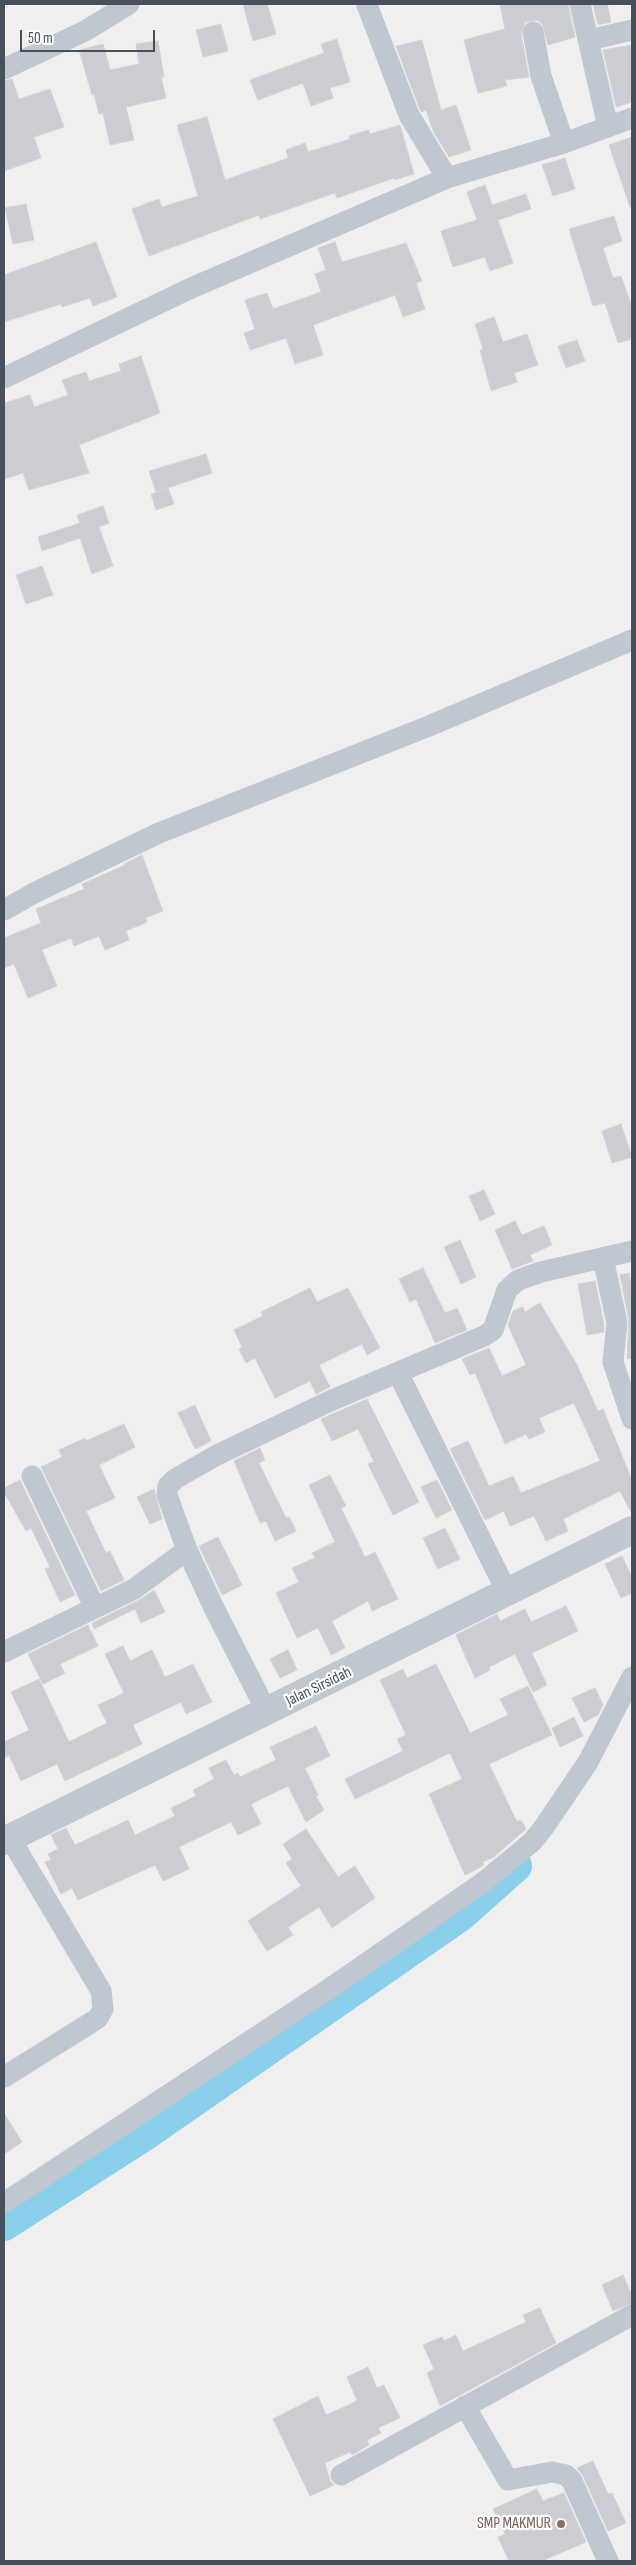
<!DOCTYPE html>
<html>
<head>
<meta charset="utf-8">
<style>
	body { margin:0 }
	#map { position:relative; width:636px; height:2565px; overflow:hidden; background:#f1eeee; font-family:"Sofia Sans Condensed",sans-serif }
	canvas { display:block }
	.frame { position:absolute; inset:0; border:5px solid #47505b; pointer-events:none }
	.scale { position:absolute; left:20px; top:30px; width:135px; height:22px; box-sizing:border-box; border:2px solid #47505b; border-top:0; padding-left:6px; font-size:15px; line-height:18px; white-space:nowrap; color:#47505b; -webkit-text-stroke:4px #fff; paint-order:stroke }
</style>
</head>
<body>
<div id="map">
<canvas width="636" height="2565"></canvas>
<div class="frame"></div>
<div class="scale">50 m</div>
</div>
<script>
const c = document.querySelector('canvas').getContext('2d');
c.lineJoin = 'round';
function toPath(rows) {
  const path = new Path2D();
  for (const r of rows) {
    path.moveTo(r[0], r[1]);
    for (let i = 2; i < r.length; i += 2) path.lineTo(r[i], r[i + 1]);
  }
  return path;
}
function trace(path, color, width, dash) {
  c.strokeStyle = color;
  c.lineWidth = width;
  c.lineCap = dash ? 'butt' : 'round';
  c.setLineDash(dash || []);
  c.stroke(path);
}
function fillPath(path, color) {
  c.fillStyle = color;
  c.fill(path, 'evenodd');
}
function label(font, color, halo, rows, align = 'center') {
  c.font = font + ' "Sofia Sans Condensed",sans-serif';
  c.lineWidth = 4.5;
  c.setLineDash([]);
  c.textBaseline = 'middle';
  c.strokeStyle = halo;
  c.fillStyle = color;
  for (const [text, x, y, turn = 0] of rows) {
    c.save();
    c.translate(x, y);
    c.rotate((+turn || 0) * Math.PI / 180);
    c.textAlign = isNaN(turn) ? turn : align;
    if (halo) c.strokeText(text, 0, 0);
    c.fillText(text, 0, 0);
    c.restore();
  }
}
trace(toPath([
	[4,2225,143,2136,461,1915,516,1866]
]), '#8bd0ea', 32);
const building = toPath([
	[243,4,267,4,276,34,253,41,243,4],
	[500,4,568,4,575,37,548,45,542,24,537,20,525,22,521,34,529,77,505,80,507,86,478,93,464,40,505,29,500,4],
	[593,4,607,4,611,22,598,25,593,4],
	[221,24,228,51,203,57,196,30,221,24],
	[337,39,350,82,330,88,333,98,311,106,303,83,258,100,250,80,324,53,321,44,337,39],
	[422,40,441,110,456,105,471,150,449,157,434,133,426,110,422,112,420,110,396,46,422,40],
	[158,41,164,77,161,77,166,98,126,107,134,140,110,145,103,113,99,114,94,94,92,95,79,50,103,44,110,70,139,64,136,44,158,41],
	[632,45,632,102,616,107,603,50,632,45],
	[12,79,19,99,50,89,64,127,34,137,41,158,4,171,4,81,12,79],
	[207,117,225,180,288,158,286,150,305,143,308,152,350,139,349,136,368,130,370,134,400,125,414,174,394,180,394,178,337,198,335,193,260,219,259,215,149,256,132,209,159,199,162,207,198,196,177,125,207,117],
	[632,137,632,207,630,207,609,145,632,137],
	[565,158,575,189,553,196,542,165,565,158],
	[485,185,492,205,526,194,531,209,498,220,513,263,490,271,485,257,453,267,441,231,477,220,467,192,485,185],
	[26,204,34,240,13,244,5,208,26,204],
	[614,216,622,241,603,248,613,278,621,276,632,307,632,339,618,343,605,303,593,306,569,229,614,216],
	[96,242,117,297,93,306,90,298,62,307,61,304,4,322,4,275,96,242],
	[335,242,342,262,406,243,422,281,416,283,425,309,403,317,395,295,313,325,323,355,295,364,286,338,250,350,244,333,255,329,245,300,267,293,273,309,321,292,315,274,326,270,318,248,335,242],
	[494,317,503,342,527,334,538,365,514,373,517,382,491,391,480,350,483,349,475,324,494,317],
	[577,340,585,361,566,368,558,346,577,340],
	[141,356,160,413,79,445,89,473,29,490,23,473,4,479,4,403,30,395,34,407,68,395,62,380,86,372,89,381,121,371,119,364,141,356],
	[206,454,212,473,156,492,149,471,206,454],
	[168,488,174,504,156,510,151,494,168,488],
	[103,506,109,523,99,527,113,566,92,574,80,538,42,551,38,537,80,523,77,515,103,506],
	[42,566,53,595,26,604,16,575,42,566],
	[142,855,163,911,145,918,147,922,126,931,129,940,105,950,99,936,74,946,71,938,42,950,57,986,28,998,14,964,4,968,4,938,41,923,36,909,84,889,82,884,125,865,124,864,142,855],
	[621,1124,632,1157,612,1163,602,1131,621,1124],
	[484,1190,495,1214,480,1221,469,1196,484,1190],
	[515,1221,522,1235,544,1226,552,1245,530,1255,533,1261,512,1269,495,1230,515,1221],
	[460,1240,476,1277,461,1284,444,1247,460,1240],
	[423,1268,445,1313,457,1308,467,1330,435,1343,416,1299,410,1302,399,1279,423,1268],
	[629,1273,632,1289,632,1358,627,1359,629,1321,620,1275,629,1273],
	[595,1281,604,1324,604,1332,587,1335,578,1284,595,1281],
	[310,1288,317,1302,348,1288,380,1348,367,1355,362,1344,319,1365,330,1387,316,1394,310,1381,275,1398,255,1358,246,1363,239,1349,242,1347,234,1330,263,1316,261,1312,310,1288],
	[540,1303,577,1365,598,1411,603,1409,632,1480,632,1514,620,1491,563,1519,568,1531,546,1541,534,1516,510,1526,504,1511,485,1520,450,1449,468,1441,489,1486,513,1476,521,1493,600,1461,574,1403,539,1418,545,1432,529,1439,526,1434,505,1444,475,1373,470,1375,462,1359,489,1348,502,1376,526,1365,508,1325,513,1311,523,1307,525,1312,540,1303],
	[367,1399,419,1502,393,1515,368,1464,374,1462,358,1429,332,1441,321,1419,367,1399],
	[195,1405,211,1441,195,1449,178,1413,195,1405],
	[124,1424,135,1447,99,1465,115,1498,86,1511,106,1553,110,1551,124,1580,101,1591,41,1467,62,1457,59,1450,85,1438,86,1441,124,1424],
	[260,1448,265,1460,259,1463,286,1518,289,1517,296,1531,275,1541,266,1521,260,1523,234,1461,260,1448],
	[330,1475,346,1506,341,1508,365,1557,375,1552,398,1599,372,1611,368,1601,332,1621,345,1648,331,1655,318,1628,297,1638,276,1593,299,1582,292,1568,315,1558,312,1553,335,1542,309,1485,330,1475],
	[20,1480,75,1595,60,1602,45,1569,50,1567,31,1528,26,1531,4,1492,4,1488,20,1480],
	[437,1480,452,1510,436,1518,421,1487,437,1480],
	[154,1489,162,1519,150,1524,137,1497,154,1489],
	[445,1528,460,1559,438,1569,423,1538,445,1528],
	[218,1537,242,1585,222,1595,199,1546,218,1537],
	[622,1556,632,1577,632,1593,621,1598,605,1564,622,1556],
	[154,1590,165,1612,141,1623,135,1609,94,1629,92,1623,139,1600,154,1590],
	[566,1606,578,1631,532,1653,547,1685,533,1692,515,1654,489,1667,490,1670,475,1678,456,1635,497,1614,500,1621,525,1609,531,1622,566,1606],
	[88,1625,98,1646,60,1664,65,1673,43,1684,28,1654,88,1625],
	[123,1646,130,1661,152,1650,165,1677,193,1664,212,1702,186,1714,181,1702,133,1725,142,1744,65,1781,57,1764,21,1781,9,1755,4,1758,4,1742,29,1730,11,1692,39,1679,69,1742,107,1723,98,1705,124,1693,105,1654,123,1646],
	[288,1650,297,1670,280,1678,270,1659,288,1650],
	[436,1664,470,1733,508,1715,500,1699,528,1686,552,1735,489,1764,517,1822,521,1820,526,1829,494,1857,483,1862,484,1865,481,1867,465,1875,429,1794,462,1779,450,1753,355,1799,345,1779,403,1751,397,1739,406,1735,380,1680,403,1669,407,1678,436,1664],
	[595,1688,603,1705,598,1715,584,1722,572,1698,595,1688],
	[574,1717,583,1736,560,1747,552,1728,574,1717],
	[316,1726,330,1756,305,1768,318,1795,316,1796,324,1810,306,1822,288,1786,251,1804,261,1824,238,1835,231,1822,179,1847,189,1869,163,1881,155,1865,78,1900,72,1888,61,1894,45,1862,51,1860,48,1854,58,1849,51,1835,66,1828,75,1845,128,1820,135,1835,175,1816,171,1808,196,1796,193,1790,214,1779,209,1768,226,1760,234,1775,238,1773,240,1777,276,1760,270,1747,316,1726],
	[306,1829,338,1877,355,1866,375,1898,332,1928,319,1907,288,1927,293,1935,267,1951,248,1921,301,1886,286,1863,292,1859,283,1844,306,1829],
	[4,2113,22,2142,4,2154,4,2113],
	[623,2275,632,2295,632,2303,613,2311,602,2285,623,2275],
	[540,2308,556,2343,440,2406,427,2373,434,2369,423,2345,442,2337,444,2341,456,2335,463,2351,526,2322,523,2315,540,2308],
	[368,2367,377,2388,384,2385,400,2418,378,2428,381,2433,367,2440,369,2445,352,2455,350,2452,325,2463,330,2481,334,2485,310,2496,273,2419,318,2396,326,2415,353,2403,357,2400,347,2377,368,2367],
	[593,2461,608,2494,612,2493,626,2523,608,2531,583,2476,577,2468,593,2461],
	[537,2489,543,2501,564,2493,586,2542,542,2561,509,2561,498,2537,505,2534,493,2509,537,2489]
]);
fillPath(building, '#cbcdd3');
trace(building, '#d2d4da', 1);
trace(toPath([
	[580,4,608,127],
	[367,5,409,115,447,178],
	[533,32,541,76,564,143],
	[589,40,632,30],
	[4,69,85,31,129,4],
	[4,378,189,289,447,178,564,143,632,118],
	[4,910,36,892,159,833,429,726,632,640],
	[603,1258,617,1323,613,1362,632,1419],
	[398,1373,507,1592],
	[32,1476,95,1608],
	[187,1550,215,1610,267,1712],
	[4,1652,134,1589,187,1550,167,1495,168,1486,175,1479,217,1455,330,1401,484,1336,493,1330,507,1290,518,1280,541,1272,632,1251],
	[4,2077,92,2022,98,2018,103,2009,101,1991,10,1838],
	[4,2203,332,1987,481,1884,509,1861,533,1841,544,1827,588,1762,632,1677],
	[465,2406,508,2480,552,2472,566,2475,572,2481,608,2561],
	[341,2475,632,2315]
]), '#bfc7d0', 21);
trace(toPath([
	[4,1841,632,1530]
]), '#bfc7d0', 28);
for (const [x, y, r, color] of [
	[561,2524,5,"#8d6e63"]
]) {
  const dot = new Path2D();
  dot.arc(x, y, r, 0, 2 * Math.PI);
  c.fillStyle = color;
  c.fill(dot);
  trace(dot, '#fff', 2);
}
label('16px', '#47505b', '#fff', [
	["Jalan Sirsidah",319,1687,-26]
]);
label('16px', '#785e54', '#fff', [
	["SMP MAKMUR",551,2524]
], 'right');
</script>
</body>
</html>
